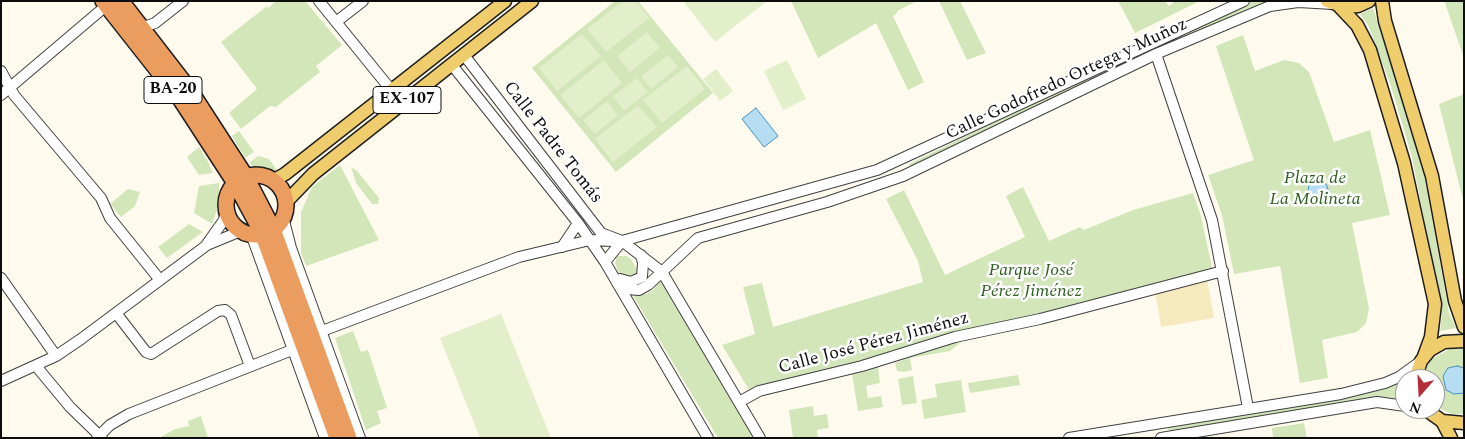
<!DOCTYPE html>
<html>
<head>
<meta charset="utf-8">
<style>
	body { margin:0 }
	#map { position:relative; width:1465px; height:439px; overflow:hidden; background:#fefbee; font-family:Spectral,serif }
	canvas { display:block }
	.frame { position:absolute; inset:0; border:2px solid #0d0d0d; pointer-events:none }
	.north { position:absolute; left:1395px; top:369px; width:50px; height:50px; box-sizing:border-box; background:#fff; border:1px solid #9e9e9e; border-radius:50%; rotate:199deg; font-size:14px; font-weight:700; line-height:20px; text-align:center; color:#0d0d0d }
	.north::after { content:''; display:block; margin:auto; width:18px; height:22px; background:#b42e37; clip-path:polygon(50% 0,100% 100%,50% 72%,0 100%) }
</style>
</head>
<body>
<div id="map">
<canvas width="1465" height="439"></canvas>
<div class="frame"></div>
<div class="north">N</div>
</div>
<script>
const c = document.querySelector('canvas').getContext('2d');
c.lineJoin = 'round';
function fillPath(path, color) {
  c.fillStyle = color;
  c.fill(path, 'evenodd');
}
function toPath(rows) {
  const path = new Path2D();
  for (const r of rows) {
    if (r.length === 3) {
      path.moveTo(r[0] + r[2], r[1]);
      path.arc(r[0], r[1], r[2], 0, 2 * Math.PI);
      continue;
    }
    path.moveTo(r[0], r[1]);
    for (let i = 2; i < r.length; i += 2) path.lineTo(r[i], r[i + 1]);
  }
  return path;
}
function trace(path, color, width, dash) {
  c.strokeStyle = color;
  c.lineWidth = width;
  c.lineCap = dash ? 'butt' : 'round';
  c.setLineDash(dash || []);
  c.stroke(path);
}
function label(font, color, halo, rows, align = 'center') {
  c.font = font + ' Spectral,serif';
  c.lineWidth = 5;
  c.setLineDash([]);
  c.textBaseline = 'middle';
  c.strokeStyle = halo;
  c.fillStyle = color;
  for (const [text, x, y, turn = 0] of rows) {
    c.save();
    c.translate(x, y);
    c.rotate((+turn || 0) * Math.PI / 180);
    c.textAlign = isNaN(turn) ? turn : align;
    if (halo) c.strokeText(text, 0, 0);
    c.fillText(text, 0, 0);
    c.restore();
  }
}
fillPath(toPath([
	[276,1,305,1,342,45,316,66,320,72,276,107,270,106,241,129,229,113,257,89,221,42,267,6,268,8],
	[615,1,638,1,713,93,616,172,532,68],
	[791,1,917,1,897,11,897,13,893,16,924,82,908,90,876,23,818,58],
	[939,1,960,1,986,53,967,60],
	[1118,1,1165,1,1169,6,1175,1,1200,1,1135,33],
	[1254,1,1269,1,1144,55,910,167,909,164,1141,50],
	[1445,1,1464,1,1464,58,1446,6],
	[1373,8,1422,163,1449,313,1456,328,1440,331,1442,313,1412,157,1391,86,1368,25,1360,14],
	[1243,35,1255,71,1284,60,1299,63,1309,72,1334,142,1370,130,1390,215,1352,223,1369,309,1366,323,1357,332,1322,340,1328,378,1300,383,1280,266,1234,274,1222,215,1208,175,1254,160,1216,46],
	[1464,94,1464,200,1463,200,1439,104],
	[239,131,254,152,245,158,232,136],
	[199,147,207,160,213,173,199,175,187,157],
	[258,156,269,159,277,170,266,172,255,168,249,163],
	[340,165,379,240,306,266,301,253,301,212,312,187],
	[351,167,357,171,379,198,378,204,372,204,356,183],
	[219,183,219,204,212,224,194,213,199,186],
	[1023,187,1049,241,1080,227,1084,230,1133,210,1193,193,1201,216,1214,277,1011,331,966,338,950,351,910,358,912,370,905,372,897,371,895,363,908,358,878,367,880,383,866,386,868,398,881,396,883,407,858,411,852,373,822,379,754,398,722,345,755,334,743,287,762,283,773,327,923,282,918,261,886,199,904,190,945,275,1025,237,1006,196],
	[128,189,140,192,135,206,121,217,110,204],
	[189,224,203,232,167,258,158,247],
	[617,256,627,256,631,259,639,273,636,277,626,277,619,273,615,263],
	[659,280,666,288,754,438,718,438,632,294,647,294,653,290],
	[353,331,361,352,368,350,387,408,377,411,381,423,366,430,335,338],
	[1452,348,1464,348,1464,414,1451,414,1435,406,1435,379,1424,379,1427,366,1433,358],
	[1018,375,1020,385,970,393,968,383],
	[913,376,917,403,902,405,898,379],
	[961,380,966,412,924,419,921,400,937,397,935,384],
	[1404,380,1405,400,1378,397,1171,432,1168,429,1169,425,1375,391],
	[813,406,814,416,827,414,829,428,817,430,818,438,793,438,789,410],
	[201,416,208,438,159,438,175,429,189,426,188,421],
	[1304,423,1307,438,1273,438,1272,428]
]), '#d2e6ba');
fillPath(toPath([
	[1207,279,1214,318,1161,327,1155,291]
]), '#f7e9be');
fillPath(toPath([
	[623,1,636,1,649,18,606,52,587,29],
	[683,1,767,1,715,42],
	[647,32,660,48,630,72,617,56],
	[582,34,601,56,557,91,539,68],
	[668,55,678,67,651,89,641,76],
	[604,60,622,83,579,118,560,95],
	[787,60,806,99,783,110,764,71],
	[687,66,705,89,662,123,643,100],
	[716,69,733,91,720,101,703,79],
	[637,78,648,92,624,111,613,96],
	[607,101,618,115,595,134,583,120],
	[638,105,657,127,613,162,595,139],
	[501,314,551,438,480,438,440,338]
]), '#e3eecb');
const water = toPath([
	[756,108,778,136,764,147,742,119,756,108],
	[1318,190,10],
	[1457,366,1464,368,1464,393,1454,394,1446,390,1443,376,1448,368,1457,366]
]);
fillPath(water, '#b6ddf2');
trace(water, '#4293c4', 1);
const minor = toPath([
	[319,1,392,91,408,99],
	[336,22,363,1],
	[140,25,147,26,155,23,183,1],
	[1156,54,1212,220,1248,408],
	[464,55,601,233,622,241,662,272,760,438],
	[452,65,578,223,605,262,708,438],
	[1,71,14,95,101,198,110,218,160,280],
	[1,95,107,5],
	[283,217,291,248,360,438],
	[251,234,325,438],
	[207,244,224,220,227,205],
	[562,247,578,223],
	[605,262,622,241,877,170,1244,1],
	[1,278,56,356],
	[620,279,631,282,642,277,643,263,641,255],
	[617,283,628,289,639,290,648,285,698,238,827,202,903,176,1156,54,1270,6,1298,2,1333,4],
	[116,313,146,352,151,354,218,311,225,310,231,315,250,366],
	[322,331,519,257,590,240,613,241],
	[36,366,70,407,102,438],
	[1,381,56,356,81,339,207,245,241,231],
	[739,402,759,391,862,366,955,337,1040,319,1223,271],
	[97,438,110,425,129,414,292,350],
	[1069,438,1341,394,1385,383,1399,377,1421,361],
	[1161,438,1377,402,1405,406]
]);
const major = toPath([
	[1327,1,1345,7,1358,6,1369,1],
	[1382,1,1385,21,1432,176,1455,301,1464,327],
	[1339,6,1357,25,1370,50,1404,163,1435,304,1431,337,1424,356],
	[274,180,285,174,505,1],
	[286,202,313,174,532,1],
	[1415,379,1421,361,1430,350,1444,342,1464,341],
	[1425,409,1442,421,1464,423],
	[1442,421,1451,438]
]);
const highway = toPath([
	[103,1,181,100,235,183,262,233,337,438],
	[121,1,189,89,246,177,273,229,349,438],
	[256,205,30]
]);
trace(minor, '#404040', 12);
trace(major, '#1e1e1e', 15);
trace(highway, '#1e1e1e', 18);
trace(minor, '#fff', 10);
trace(major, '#f0cd6c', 12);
trace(highway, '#eb9c5f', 15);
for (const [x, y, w] of [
	[173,90,58],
	[407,100,68]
]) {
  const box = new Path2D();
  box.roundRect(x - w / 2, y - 13.5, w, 27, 4);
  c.fillStyle = '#fff';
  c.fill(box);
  trace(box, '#0d0d0d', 1);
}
label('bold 16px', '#0d0d0d', null, [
	["BA-20",173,90],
	["EX-107",407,100]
]);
label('18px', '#0d0d0d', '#fff', [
	["Calle Godofredo Ortega y Muñoz",1067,80,-25],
	["Calle Padre Tomás",552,143,52],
	["Calle José Pérez Jiménez",874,344,-15]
]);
label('italic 18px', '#306022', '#fff', [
	["Plaza de",1315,179],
	["La Molineta",1315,200],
	["Parque José",1031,271],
	["Pérez Jiménez",1031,292]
]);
</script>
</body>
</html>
